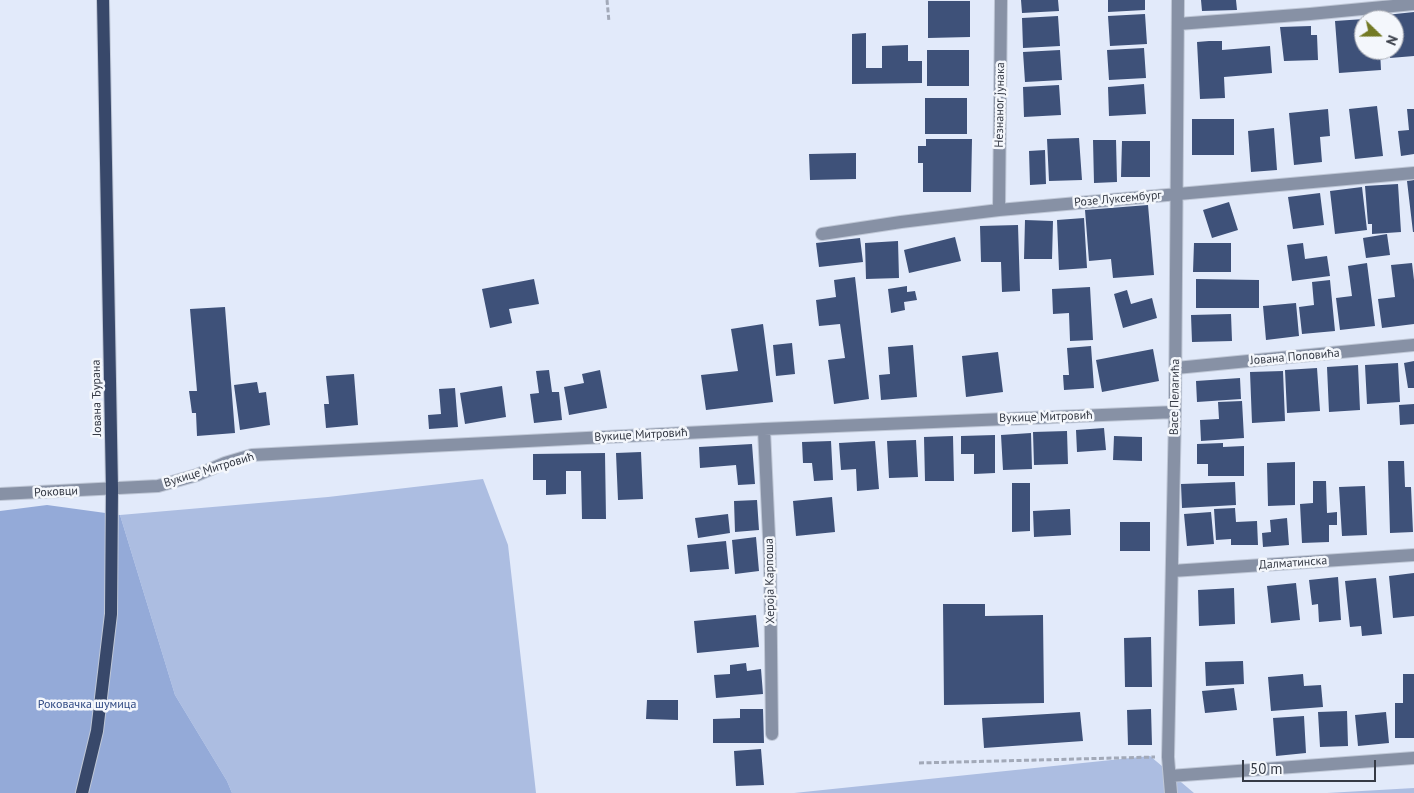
<!DOCTYPE html>
<html>
<head>
<meta charset="utf-8">
<style>
	body { margin:0 }
	#map { position:relative; width:1414px; height:793px; overflow:hidden; background:#e2eafa; font-family:"PT Sans",sans-serif }
	canvas { display:block }
	.north { position:absolute; left:1354px; top:10px; width:50px; height:50px; box-sizing:border-box; background:#f4f7fc; border:1px solid #a8abb3; border-radius:50%; rotate:112deg; font-size:14px; font-weight:700; line-height:20px; text-align:center; color:#353a45 }
	.north::after { content:''; display:block; margin:auto; width:18px; height:22px; background:#737a25; clip-path:polygon(50% 0,100% 100%,50% 72%,0 100%) }
	.scale { position:absolute; left:1242px; top:760px; width:134px; height:22px; box-sizing:border-box; border:2px solid #353a45; border-top:0; padding-left:6px; font-size:15px; line-height:18px; white-space:nowrap; color:#353a45; -webkit-text-stroke:4px #f4f7fc; paint-order:stroke }
</style>
</head>
<body>
<div id="map">
<canvas width="1414" height="793"></canvas>
<div class="north">N</div>
<div class="scale">50 m</div>
</div>
<script>
const c = document.querySelector('canvas').getContext('2d');
c.lineJoin = 'round';
function fillPath(path, color) {
  c.fillStyle = color;
  c.fill(path, 'evenodd');
}
function toPath(rows) {
  const path = new Path2D();
  for (const r of rows) {
    path.moveTo(r[0], r[1]);
    for (let i = 2; i < r.length; i += 2) path.lineTo(r[i], r[i + 1]);
  }
  return path;
}
function trace(path, color, width, dash) {
  c.strokeStyle = color;
  c.lineWidth = width;
  c.lineCap = dash ? 'butt' : 'round';
  c.setLineDash(dash || []);
  c.stroke(path);
}
function label(font, color, halo, rows, align = 'center') {
  c.font = font + ' "PT Sans",sans-serif';
  c.lineWidth = 5;
  c.setLineDash([]);
  c.textBaseline = 'middle';
  c.strokeStyle = halo;
  c.fillStyle = color;
  for (const [text, x, y, turn = 0] of rows) {
    c.save();
    c.translate(x, y);
    c.rotate((+turn || 0) * Math.PI / 180);
    c.textAlign = isNaN(turn) ? turn : align;
    if (halo) c.strokeText(text, 0, 0);
    c.fillText(text, 0, 0);
    c.restore();
  }
}
fillPath(toPath([
	[483,479,508,545,536,793,232,793,227,781,175,695,120,515,328,497],
	[1150,756,1194,793,794,793],
	[1414,788,1414,793,1327,793]
]), '#acbde1');
fillPath(toPath([
	[47,505,120,515,175,695,227,781,232,793,0,793,0,511]
]), '#94aad8');
fillPath(toPath([
	[1021,0,1058,0,1059,11,1022,13],
	[1108,0,1145,0,1145,10,1108,12],
	[1201,0,1236,0,1237,10,1202,11],
	[928,1,970,1,970,37,928,38],
	[1414,12,1414,56,1390,58,1390,50,1394,50,1394,20,1387,20,1386,15],
	[1145,14,1147,44,1110,46,1108,16],
	[1058,16,1060,46,1023,48,1022,18],
	[1364,19,1364,50,1380,50,1381,70,1339,73,1335,21],
	[1311,26,1311,35,1317,35,1318,60,1284,61,1280,27],
	[866,33,866,68,882,68,882,46,908,45,908,61,922,61,922,83,852,84,852,34],
	[1209,41,1222,41,1222,50,1270,46,1272,73,1224,77,1225,98,1200,99,1197,42],
	[1144,48,1146,78,1109,80,1107,50],
	[927,50,969,50,969,86,927,86],
	[1060,50,1062,80,1025,82,1023,52],
	[1144,84,1146,114,1109,116,1108,87],
	[1059,85,1061,115,1024,117,1023,87],
	[925,98,967,98,967,134,925,134],
	[1377,106,1383,156,1355,159,1349,109],
	[1328,109,1330,136,1320,137,1322,162,1294,165,1289,113],
	[1407,109,1414,109,1414,154,1401,156,1398,131,1409,130],
	[1192,119,1234,119,1234,155,1192,155],
	[1274,128,1277,170,1251,172,1248,131],
	[1079,138,1082,180,1049,181,1047,139],
	[926,139,972,139,971,192,923,192,923,163,918,163,918,146,926,146],
	[1093,140,1116,140,1117,182,1094,183],
	[1122,141,1150,141,1150,177,1121,177],
	[1045,150,1046,184,1030,185,1029,151],
	[856,153,856,179,810,180,809,154],
	[1414,180,1414,232,1413,232,1407,181],
	[1398,184,1401,232,1372,234,1372,224,1368,224,1365,186],
	[1362,187,1367,230,1335,234,1330,191],
	[1320,193,1324,225,1293,229,1288,197],
	[1229,202,1238,230,1212,238,1203,210],
	[1148,205,1154,275,1113,278,1111,259,1089,261,1085,210],
	[1084,218,1087,268,1059,270,1057,220],
	[1025,220,1053,221,1052,259,1024,259],
	[1018,225,1020,291,1002,292,1001,262,981,262,980,226],
	[1387,234,1390,255,1366,258,1363,238],
	[955,237,961,261,909,273,904,250],
	[860,238,863,262,819,267,816,243],
	[898,241,899,278,866,279,865,243],
	[1194,243,1231,243,1231,272,1193,272],
	[1303,243,1305,259,1327,256,1330,276,1292,281,1287,245],
	[1367,263,1375,326,1340,330,1336,298,1352,296,1348,266],
	[1412,263,1414,280,1414,324,1382,328,1378,299,1395,297,1391,265],
	[855,277,869,399,834,404,828,360,845,358,840,324,819,326,816,300,836,297,834,280],
	[534,279,539,304,509,309,512,323,490,328,482,289],
	[1196,279,1259,280,1259,308,1196,308],
	[1330,280,1335,331,1302,334,1299,307,1314,305,1312,282],
	[907,286,907,292,915,291,917,300,904,302,905,310,891,313,888,289],
	[1090,287,1093,340,1070,341,1069,313,1053,314,1052,289],
	[1127,290,1131,304,1152,298,1157,318,1123,328,1114,294],
	[1296,303,1299,336,1266,340,1263,306],
	[225,307,235,433,197,436,196,413,192,413,189,391,197,391,190,309],
	[1231,314,1232,341,1192,342,1191,315],
	[763,324,773,402,706,410,701,375,738,371,731,329],
	[792,343,795,374,776,376,773,345],
	[913,345,917,397,881,400,879,375,890,374,888,347],
	[1091,346,1094,388,1064,390,1063,375,1069,375,1067,348],
	[1153,349,1159,381,1102,392,1096,360],
	[998,352,1003,392,966,397,962,356],
	[1414,361,1414,388,1408,388,1404,363],
	[1398,363,1400,402,1367,404,1365,365],
	[1358,365,1360,410,1329,412,1327,367],
	[1317,368,1320,411,1287,413,1285,370],
	[549,370,552,392,559,392,562,420,534,423,530,394,539,393,536,371],
	[600,370,607,408,569,415,564,387,584,383,582,374],
	[1283,371,1285,421,1252,423,1250,372],
	[354,374,358,425,326,428,324,404,329,404,326,376],
	[1240,378,1241,399,1197,402,1196,381],
	[257,382,259,393,266,392,270,425,240,430,234,385],
	[502,386,506,417,465,424,460,393],
	[455,388,458,427,429,429,428,415,441,414,439,389],
	[1242,401,1244,438,1201,441,1200,420,1219,419,1218,402],
	[1414,404,1414,424,1400,425,1399,405],
	[1104,428,1106,450,1077,452,1076,430],
	[1067,431,1068,464,1034,465,1033,432],
	[1031,433,1032,469,1003,470,1001,435],
	[995,435,995,473,974,474,974,454,961,454,961,436],
	[953,436,954,481,925,481,924,437],
	[1114,436,1142,437,1142,461,1113,460],
	[916,440,918,477,889,478,887,441],
	[831,441,833,480,814,481,812,463,803,463,802,442],
	[875,441,879,489,857,491,856,469,841,470,839,443],
	[1223,443,1223,447,1244,446,1244,476,1208,476,1208,464,1197,464,1197,444],
	[752,444,755,484,738,485,736,465,700,468,699,447],
	[641,452,643,499,618,500,616,453],
	[605,453,606,519,582,519,581,471,566,471,566,494,546,495,546,480,533,480,533,454],
	[1388,461,1404,461,1405,487,1411,487,1413,532,1390,533],
	[1295,462,1295,505,1268,506,1267,463],
	[1313,481,1326,481,1327,513,1337,512,1337,525,1329,525,1329,542,1302,543,1300,504,1313,503],
	[1235,482,1236,505,1182,508,1181,484],
	[1012,483,1030,483,1030,531,1012,532],
	[1365,486,1367,535,1342,536,1339,487],
	[832,497,835,532,796,536,793,501],
	[757,500,759,530,735,532,734,501],
	[1235,508,1236,522,1257,521,1258,545,1231,545,1231,539,1216,540,1214,509],
	[1070,509,1071,535,1034,537,1033,511],
	[1211,512,1214,544,1187,546,1184,514],
	[728,514,730,533,698,538,695,518],
	[1287,518,1289,545,1263,547,1262,533,1271,532,1270,520],
	[1120,522,1150,522,1150,551,1120,551],
	[756,537,759,571,735,574,732,540],
	[726,541,729,569,690,572,687,545],
	[1414,573,1414,616,1393,618,1389,576],
	[1338,577,1341,620,1319,622,1318,604,1312,605,1309,580],
	[1376,578,1382,634,1362,636,1361,626,1350,627,1345,581],
	[1296,583,1300,620,1271,623,1267,586],
	[1234,588,1235,624,1199,626,1198,590],
	[943,604,985,604,985,616,1043,615,1044,703,944,705],
	[756,615,759,647,697,653,694,621],
	[1151,637,1152,687,1125,687,1124,638],
	[1243,661,1244,684,1206,686,1205,662],
	[746,663,747,671,761,669,763,694,716,698,714,675,730,674,730,665],
	[1303,674,1304,686,1321,685,1323,707,1271,711,1268,677],
	[1403,674,1414,674,1414,738,1395,738,1395,703,1403,703],
	[1234,688,1237,710,1205,713,1202,691],
	[647,700,678,700,678,720,646,719],
	[740,709,763,709,764,743,713,743,713,719,740,718],
	[1151,709,1152,745,1128,745,1127,710],
	[1347,711,1348,746,1320,747,1318,712],
	[1080,712,1083,741,984,748,982,718],
	[1386,712,1389,743,1358,746,1355,715],
	[1304,716,1306,753,1276,756,1273,718],
	[761,749,764,785,736,786,734,751]
]), '#3e5179');
const minor = toPath([
	[1178,24,1310,14,1414,4],
	[999,210,1001,0],
	[822,234,901,222,999,210,1414,173],
	[1176,368,1414,345],
	[764,429,770,559,772,734],
	[0,494,158,486,197,475,225,463,252,455,764,429,1175,412],
	[1172,571,1414,555],
	[1170,776,1414,758],
	[1171,793,1168,757,1175,412,1178,0]
]);
const major = toPath([
	[82,793,97,731,111,614,112,489,103,0]
]);
trace(minor, '#bfc7d6', 14);
trace(major, '#bfc7d6', 14);
trace(toPath([
	[607,0,609,22],
	[919,763,1155,757]
]), '#a2a9b8', 3, [5, 2.5]);
trace(minor, '#8791a5', 12);
trace(major, '#38486a', 12);
label('12px', '#353a45', '#f4f7fc', [
	["Незнаног јунака",1000,105,-89],
	["Розе Луксембург",1118,199,-5],
	["Јована Поповића",1295,357,-5],
	["Васе Пелагића",1175,397,-89],
	["Јована Ђурана",97,398,-91],
	["Вукице Митровић",1046,417,-2],
	["Вукице Митровић",641,435,-3],
	["Вукице Митровић",209,470,-17],
	["Роковци",56,492,-3],
	["Далматинска",1293,563,-4],
	["Хероја Карпоша",770,581,-91]
]);
label('12px', '#304a83', '#f4f7fc', [
	["Роковачка шумица",87,705]
]);
</script>
</body>
</html>
